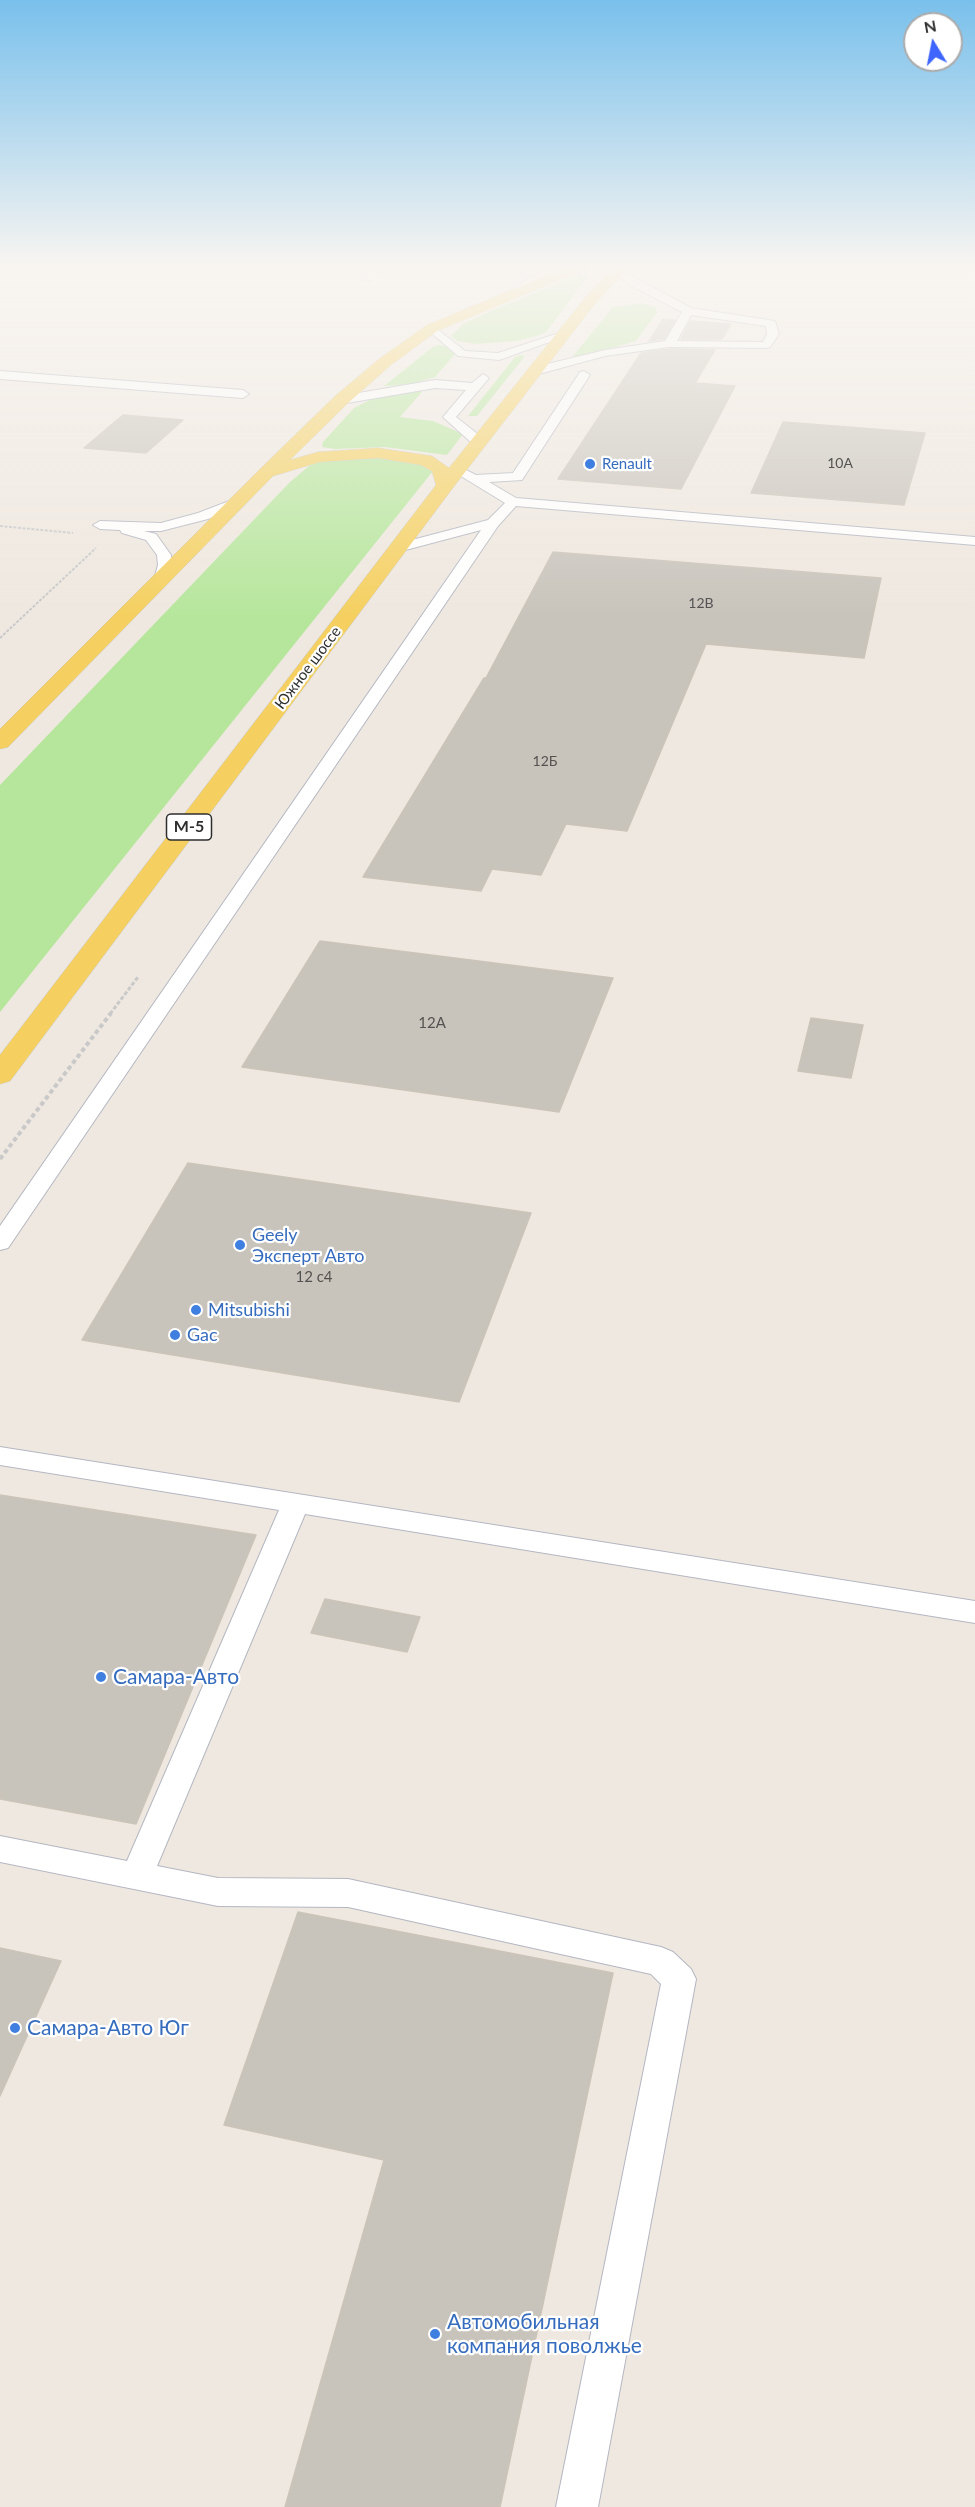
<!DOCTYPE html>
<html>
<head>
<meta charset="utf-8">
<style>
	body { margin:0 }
	#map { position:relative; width:975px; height:2507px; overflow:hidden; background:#efe8e0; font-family:Lato,sans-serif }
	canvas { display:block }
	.north { position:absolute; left:903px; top:12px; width:60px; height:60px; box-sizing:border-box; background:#fff; border:2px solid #ababab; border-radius:50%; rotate:350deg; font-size:16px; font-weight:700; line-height:24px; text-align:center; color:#2e2e2e }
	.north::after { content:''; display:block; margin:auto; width:21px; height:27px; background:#3e65fe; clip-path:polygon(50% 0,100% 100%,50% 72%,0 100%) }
</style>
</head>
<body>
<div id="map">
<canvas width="975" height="2507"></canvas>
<div class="north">N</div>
</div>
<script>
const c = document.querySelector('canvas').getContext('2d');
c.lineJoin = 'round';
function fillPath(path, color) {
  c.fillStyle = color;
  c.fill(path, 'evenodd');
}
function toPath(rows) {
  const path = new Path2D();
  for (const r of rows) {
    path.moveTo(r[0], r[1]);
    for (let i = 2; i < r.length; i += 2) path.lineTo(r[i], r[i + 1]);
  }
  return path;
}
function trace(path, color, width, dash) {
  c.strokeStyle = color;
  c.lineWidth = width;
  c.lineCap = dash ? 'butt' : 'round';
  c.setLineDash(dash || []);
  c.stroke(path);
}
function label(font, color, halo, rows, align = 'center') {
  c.font = font + ' Lato,sans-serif';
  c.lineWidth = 4.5;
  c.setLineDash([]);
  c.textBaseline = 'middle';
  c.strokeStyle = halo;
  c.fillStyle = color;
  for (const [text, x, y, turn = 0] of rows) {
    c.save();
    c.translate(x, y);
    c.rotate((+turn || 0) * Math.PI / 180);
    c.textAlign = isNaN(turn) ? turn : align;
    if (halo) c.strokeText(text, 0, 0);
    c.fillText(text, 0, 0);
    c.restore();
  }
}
fillPath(toPath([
	[580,274,589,275,546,332,537,336,516,341,476,344,457,341,451,336,463,324,486,313],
	[642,303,656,307,657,312,636,341,581,357,573,356,613,307],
	[440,345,454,349,456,353,435,377,411,384,384,386,434,346],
	[521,355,525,356,477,416,468,416,515,357],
	[410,389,421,391,421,393,400,417,433,421,463,434,447,455,385,447,335,449,322,447,323,442,354,408,384,393],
	[364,455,424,463,433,471,0,1012,0,785,290,482,309,466,322,460]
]), '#b6e69c');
const building = toPath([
	[663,319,675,320,664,339,649,341,663,319],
	[690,321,731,324,722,339,681,339,690,321],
	[669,349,715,350,695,383,735,386,681,489,558,479,641,353,669,349],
	[123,415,183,420,146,453,84,448,123,415],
	[783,422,925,433,904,505,751,493,783,422],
	[553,552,881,578,864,658,706,644,627,831,566,824,541,875,492,869,481,891,363,877,484,678,486,678,553,552],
	[320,941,613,978,559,1112,242,1067,320,941],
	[811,1018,863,1025,851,1078,798,1071,811,1018],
	[188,1163,531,1213,459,1402,82,1340,188,1163],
	[0,1495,256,1535,136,1824,0,1799,0,1495],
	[325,1599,420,1617,407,1652,311,1633,325,1599],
	[298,1912,613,1973,500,2507,285,2507,384,2160,224,2125,298,1912],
	[0,1948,61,1961,0,2096,0,1948]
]);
fillPath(building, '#c8c3bb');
trace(building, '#cbc4b9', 1.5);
const service = toPath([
	[387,266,371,281,362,279,372,267,387,266],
	[550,266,560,266,556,273,511,297,503,297,502,295,550,266],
	[619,269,691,308,775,321,779,334,770,347,766,348,669,347,605,356,535,375,531,374,531,368,605,350,665,341,682,312,634,287,615,274,614,272,619,269],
	[691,315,766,326,767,334,763,342,677,341,691,315],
	[432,325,465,351,498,353,559,333,563,332,569,335,499,360,458,356,428,330,428,326,432,325],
	[0,371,243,390,249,394,243,398,0,379,0,371],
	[584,371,590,375,522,480,489,482,516,498,975,537,975,545,516,506,498,526,8,1248,0,1250,0,1226,481,530,398,552,391,548,393,545,488,520,505,503,451,470,458,466,476,475,513,473,580,372,584,371],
	[483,374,489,378,456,417,484,439,485,442,484,445,479,446,474,445,443,417,466,390,435,388,341,404,335,400,341,396,435,380,472,383,483,374],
	[237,498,244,502,242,505,208,519,161,531,144,531,156,534,171,555,172,565,168,579,161,583,154,579,158,565,157,555,146,540,122,533,120,530,100,529,93,525,100,521,161,523,198,513,237,498],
	[0,1447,975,1601,975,1623,305,1514,157,1866,218,1878,348,1879,661,1947,673,1952,691,1969,696,1979,598,2507,556,2507,661,1984,651,1974,348,1907,218,1906,0,1862,0,1836,127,1861,279,1510,0,1465,0,1447]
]);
const primary = toPath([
	[569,266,588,266,586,269,437,331,391,365,347,404,290,460,318,452,378,448,432,456,449,468,584,299,615,266,630,266,594,305,452,489,10,1081,0,1084,0,1055,436,485,432,471,421,465,378,458,320,462,273,476,8,747,0,749,0,729,261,468,335,396,379,359,427,325,569,266]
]);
trace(service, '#b4b7c1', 2);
trace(primary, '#c9c9c9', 1);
trace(toPath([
	[0,526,73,533],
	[0,638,96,548]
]), '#c9c9c9', 2, [3, 1.5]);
trace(toPath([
	[110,1014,138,977]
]), '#c9c9c9', 3, [4, 2]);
trace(toPath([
	[0,1159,111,1013]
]), '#c9c9c9', 4, [4.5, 3]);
fillPath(service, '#fff');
fillPath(primary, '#f5d060');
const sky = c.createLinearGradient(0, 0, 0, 617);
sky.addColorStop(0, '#79c0ec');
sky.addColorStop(0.43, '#f8f5f1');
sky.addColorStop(1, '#f8f5f100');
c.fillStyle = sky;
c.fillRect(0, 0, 975, 617);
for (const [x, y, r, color] of [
	[590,464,6,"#3f7fe0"],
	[240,1245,6,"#3f7fe0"],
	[196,1310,6,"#3f7fe0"],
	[175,1335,6,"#3f7fe0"],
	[101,1677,6,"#3f7fe0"],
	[15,2028,6,"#3f7fe0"],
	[435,2334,6,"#3f7fe0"]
]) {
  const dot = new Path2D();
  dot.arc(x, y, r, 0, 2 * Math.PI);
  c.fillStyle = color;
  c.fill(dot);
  trace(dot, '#fff', 2);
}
label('14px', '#545351', null, [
	["10А",840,463],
	["12В",701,603],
	["12Б",545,761]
]);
label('15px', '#366cbe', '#fff', [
	["Renault",602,464]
], 'left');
label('15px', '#2e2e2e', '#fff', [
	["Южное шоссе",308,668,-53]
]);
label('15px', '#545351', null, [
	["12А",432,1023],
	["12 с4",314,1277]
]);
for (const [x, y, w] of [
	[189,827,45]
]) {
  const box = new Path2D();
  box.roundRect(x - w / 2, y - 13, w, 26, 4.5);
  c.fillStyle = '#fff';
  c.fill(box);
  trace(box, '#2e2e2e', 1.5);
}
label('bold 16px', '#2e2e2e', null, [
	["М-5",189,827]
]);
label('18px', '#366cbe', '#fff', [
	["Geely",252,1235],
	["Эксперт Авто",252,1256],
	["Mitsubishi",208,1310],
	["Gac",187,1335]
], 'left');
label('21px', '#366cbe', '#fff', [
	["Самара-Авто",113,1677],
	["Самара-Авто Юг",27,2028],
	["Автомобильная",447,2322],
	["компания поволжье",447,2346]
], 'left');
</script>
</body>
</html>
